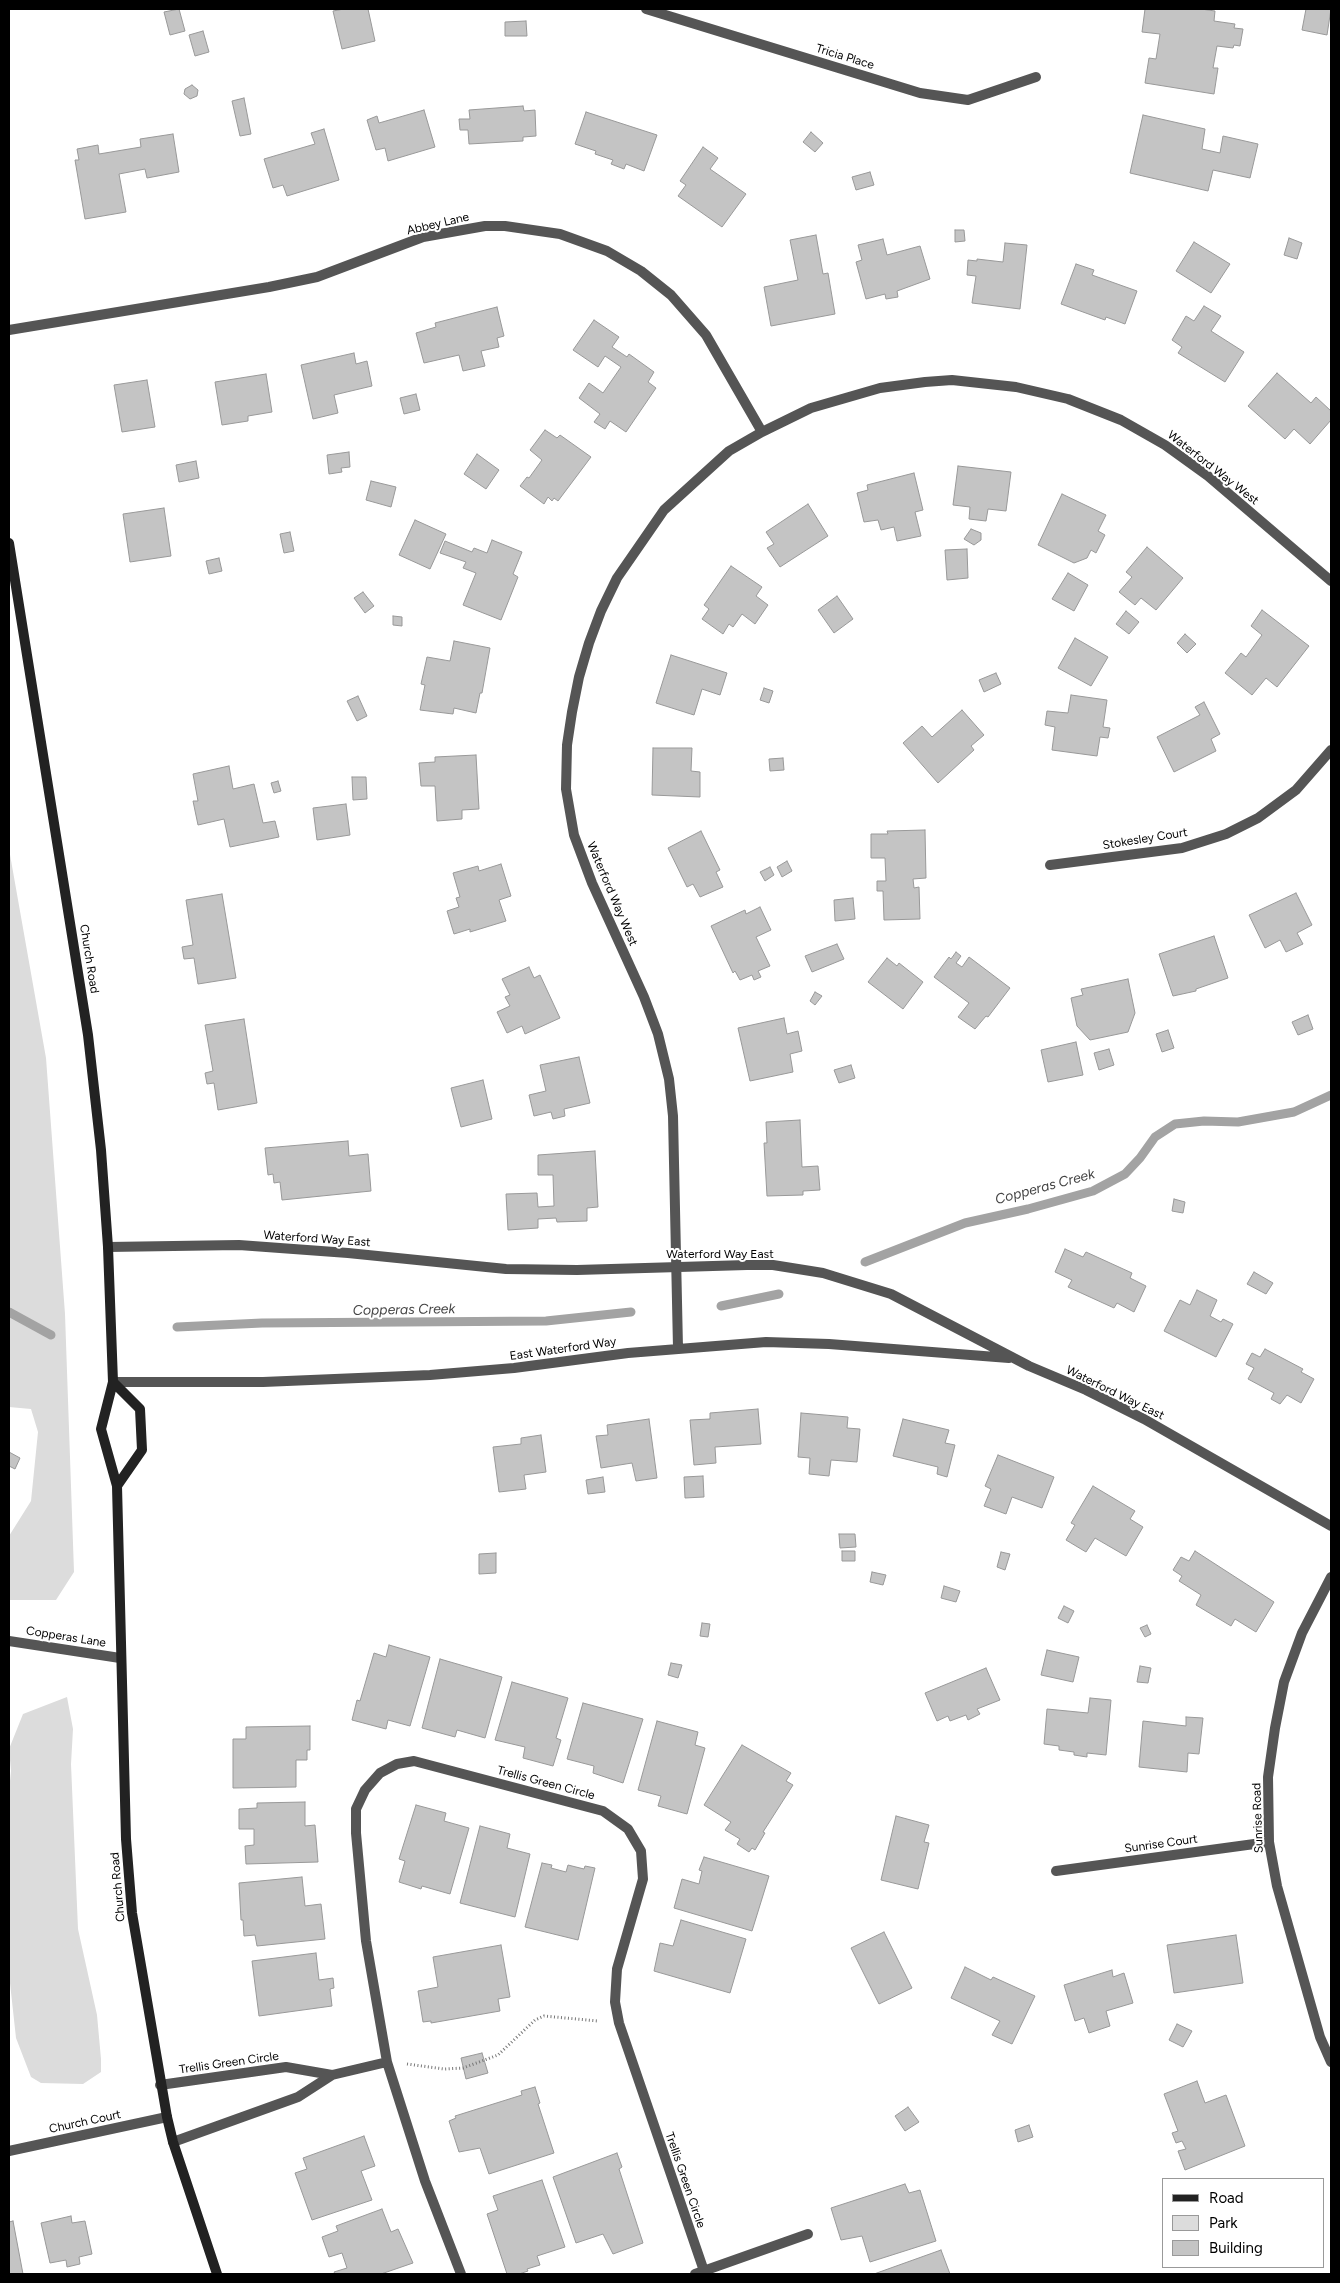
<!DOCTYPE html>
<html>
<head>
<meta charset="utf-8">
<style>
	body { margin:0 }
	#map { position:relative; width:1340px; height:2283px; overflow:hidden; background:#fff; font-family:Figtree,sans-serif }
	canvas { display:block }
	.frame { position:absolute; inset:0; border:10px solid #000; pointer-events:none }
	.legend { position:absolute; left:1162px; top:2178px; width:162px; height:90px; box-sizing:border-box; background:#fff; border:1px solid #999; margin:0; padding:6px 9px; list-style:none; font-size:15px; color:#000 }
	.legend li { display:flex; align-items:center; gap:10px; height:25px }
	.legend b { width:25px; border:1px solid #999 }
</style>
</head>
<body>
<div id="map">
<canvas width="1340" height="2283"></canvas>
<div class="frame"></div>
<ul class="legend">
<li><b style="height:6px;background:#222"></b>Road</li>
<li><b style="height:14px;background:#dcdcdc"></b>Park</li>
<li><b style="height:14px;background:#c4c4c4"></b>Building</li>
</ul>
</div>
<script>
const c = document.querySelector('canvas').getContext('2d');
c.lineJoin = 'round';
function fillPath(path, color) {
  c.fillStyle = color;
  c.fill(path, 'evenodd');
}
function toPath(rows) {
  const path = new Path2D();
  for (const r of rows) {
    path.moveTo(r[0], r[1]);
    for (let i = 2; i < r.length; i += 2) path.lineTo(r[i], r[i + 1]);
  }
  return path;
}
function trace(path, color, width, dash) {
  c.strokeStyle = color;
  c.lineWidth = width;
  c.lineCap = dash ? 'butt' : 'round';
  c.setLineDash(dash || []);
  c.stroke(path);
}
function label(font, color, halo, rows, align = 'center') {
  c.font = font + ' Figtree,sans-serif';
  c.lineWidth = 4;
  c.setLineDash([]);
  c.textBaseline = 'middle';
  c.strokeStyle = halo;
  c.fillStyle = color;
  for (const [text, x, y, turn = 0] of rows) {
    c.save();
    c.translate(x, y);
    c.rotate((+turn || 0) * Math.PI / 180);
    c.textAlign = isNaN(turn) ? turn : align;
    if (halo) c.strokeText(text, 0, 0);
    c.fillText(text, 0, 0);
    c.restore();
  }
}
fillPath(toPath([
	[9,849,46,1058,65,1314,74,1572,56,1600,9,1600,9,1536,31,1501,38,1432,31,1409,9,1407],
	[67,1697,73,1729,71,1764,78,1929,97,2015,101,2059,101,2072,83,2084,41,2083,31,2077,16,2038,9,1974,9,1791,11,1771,9,1749,23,1714]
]), '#dcdcdc');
trace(toPath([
	[865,1262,965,1223,1028,1209,1093,1191,1125,1174,1140,1158,1155,1137,1175,1124,1204,1121,1238,1122,1294,1112,1331,1095],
	[721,1306,779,1294],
	[9,1312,51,1335],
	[177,1327,262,1323,546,1321,631,1312]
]), '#a3a3a3', 9);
const building = toPath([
	[179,9,185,31,170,35,164,12,179,9],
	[344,9,368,9,375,41,342,49,333,11,344,9],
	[1145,9,1201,9,1215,11,1214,21,1235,24,1234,28,1243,29,1240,46,1234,45,1233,48,1217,46,1213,68,1218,68,1214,94,1145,83,1149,58,1156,59,1160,34,1142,32,1145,9],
	[1306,9,1331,9,1327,35,1302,30,1306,9],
	[526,21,527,36,505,36,505,22,526,21],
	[203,31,209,52,195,56,189,35,203,31],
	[192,85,198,90,197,96,190,99,184,94,185,89,192,85],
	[244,98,251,134,240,136,232,101,244,98],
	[523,106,524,111,535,110,536,136,523,137,523,141,469,144,468,130,460,130,459,119,470,119,469,110,523,106],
	[424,110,435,147,388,161,385,148,376,150,367,120,377,116,379,123,424,110],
	[586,112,657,135,644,171,626,164,624,169,611,164,613,160,595,154,596,151,575,144,586,112],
	[1143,115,1205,129,1202,149,1220,153,1223,136,1258,144,1250,178,1213,170,1208,191,1130,173,1143,115],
	[324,129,339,180,287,196,283,185,273,188,264,159,315,144,311,133,324,129],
	[811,132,823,143,815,152,803,142,811,132],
	[173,134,179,172,147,178,145,169,119,174,126,212,85,219,75,160,79,160,77,149,98,145,99,154,141,147,140,139,173,134],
	[703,147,718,158,710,169,746,194,722,227,678,196,686,185,680,181,703,147],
	[870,172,874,185,856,190,852,177,870,172],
	[955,230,964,230,965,241,955,242,955,230],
	[816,235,823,274,828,273,835,314,771,326,764,287,798,280,790,240,816,235],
	[1289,238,1302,243,1297,259,1284,255,1289,238],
	[883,239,887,255,920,246,930,279,897,291,898,297,886,299,885,294,866,299,856,262,862,260,858,245,883,239],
	[1194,242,1230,264,1211,293,1176,271,1194,242],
	[1005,243,1027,245,1020,309,972,303,976,276,967,275,968,260,977,261,977,259,1003,262,1005,243],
	[1076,264,1094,270,1092,275,1137,291,1125,324,1106,317,1105,320,1061,304,1076,264],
	[1204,306,1221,316,1211,331,1244,352,1225,382,1178,353,1182,347,1172,340,1186,316,1194,321,1204,306],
	[497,307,504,336,497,338,499,347,481,351,485,366,463,371,459,355,424,363,416,333,436,327,435,323,497,307],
	[594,320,619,337,612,347,627,357,629,354,654,372,648,382,656,388,626,432,610,421,605,429,594,422,600,414,579,398,589,383,603,393,621,367,605,356,598,367,573,350,594,320],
	[354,353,356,364,367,361,372,386,334,395,338,413,313,419,301,365,354,353],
	[1277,373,1311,403,1316,397,1331,411,1331,420,1310,444,1294,429,1285,439,1248,406,1277,373],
	[266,374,272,412,248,416,248,421,222,425,215,382,266,374],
	[147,380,155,427,122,432,114,385,147,380],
	[416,394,420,410,404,414,400,398,416,394],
	[545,430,557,438,560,435,591,457,558,501,554,498,552,501,548,497,544,504,520,486,527,477,529,478,542,460,530,450,545,430],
	[349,452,350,467,341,468,342,472,329,474,327,455,349,452],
	[477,454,499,470,486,489,464,474,477,454],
	[196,461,199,478,179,482,176,465,196,461],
	[958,466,1011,472,1006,511,988,509,986,521,969,519,970,507,953,505,958,466],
	[914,473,923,510,915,512,921,536,897,541,894,527,881,530,878,520,864,522,857,493,868,490,867,485,914,473],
	[371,481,396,487,391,507,366,500,371,481],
	[1062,494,1106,515,1098,531,1105,535,1096,553,1091,550,1087,558,1074,563,1038,545,1062,494],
	[808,504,828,536,780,567,767,548,774,544,766,532,808,504],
	[164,508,171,556,130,562,123,514,164,508],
	[415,520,446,534,430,569,399,555,415,520],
	[971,529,981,533,981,540,974,545,964,539,971,529],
	[290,532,294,551,284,553,280,534,290,532],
	[492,540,522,552,513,574,518,577,501,620,463,605,476,573,463,568,466,562,440,553,445,541,472,552,474,548,487,553,492,540],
	[1147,547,1183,578,1156,610,1141,598,1135,605,1119,592,1132,577,1126,572,1147,547],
	[967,549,968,578,947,580,945,550,967,549],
	[219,558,222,571,209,574,206,561,219,558],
	[731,566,762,587,756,596,768,605,755,624,742,614,733,627,729,624,723,634,702,619,709,609,704,605,731,566],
	[1068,573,1088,585,1074,611,1052,599,1068,573],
	[363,592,374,606,365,613,354,598,363,592],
	[837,596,853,619,834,633,818,610,837,596],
	[1262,610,1309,646,1277,687,1266,678,1252,695,1225,673,1241,653,1246,657,1262,635,1251,626,1262,610],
	[1126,611,1139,622,1129,634,1116,624,1126,611],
	[393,616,402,617,402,626,393,625,393,616],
	[1185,634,1196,644,1187,653,1177,643,1185,634],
	[1075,638,1108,657,1091,686,1058,668,1075,638],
	[454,641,490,648,482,693,480,693,476,713,454,708,453,714,420,710,425,685,421,684,427,657,450,661,454,641],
	[671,655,727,673,720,695,702,689,694,715,656,703,671,655],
	[996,673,1001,684,984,692,979,680,996,673],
	[764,688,773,691,769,703,760,700,764,688],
	[1071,695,1107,700,1103,727,1110,728,1108,738,1100,737,1097,756,1052,750,1055,727,1045,725,1047,711,1068,713,1071,695],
	[358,696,367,716,357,721,347,701,358,696],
	[1204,702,1220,734,1211,739,1216,751,1174,772,1157,737,1200,715,1195,707,1204,702],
	[962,710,984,735,971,746,974,750,938,783,903,743,922,726,932,737,962,710],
	[653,748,692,748,691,771,700,772,700,797,652,795,653,748],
	[476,755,479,809,462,810,462,819,437,821,435,786,421,786,419,763,435,762,435,757,476,755],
	[783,758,784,770,770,771,769,759,783,758],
	[229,766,233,789,254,784,263,823,275,821,279,837,230,847,224,819,198,825,193,801,198,801,193,774,229,766],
	[352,777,366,777,367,799,353,800,352,777],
	[278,781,281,791,274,793,271,783,278,781],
	[346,804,350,835,317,840,313,808,346,804],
	[925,830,926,878,913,879,914,888,919,887,920,919,884,920,883,891,877,891,877,881,886,881,885,858,871,858,871,834,888,834,887,831,925,830],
	[701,831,720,870,716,872,723,887,700,897,693,884,687,887,668,848,701,831],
	[787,861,792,871,782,877,777,867,787,861],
	[501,864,511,896,499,900,506,921,470,932,470,929,454,934,447,911,459,907,456,898,460,897,453,873,478,866,479,871,501,864],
	[770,867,774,875,765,881,760,872,770,867],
	[1296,893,1312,925,1297,933,1303,944,1286,952,1280,940,1265,948,1249,915,1296,893],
	[222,894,236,978,198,984,194,958,184,959,182,947,193,945,186,900,222,894],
	[853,898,855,919,835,921,834,900,853,898],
	[760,907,771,930,756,937,770,966,758,971,761,977,754,980,752,975,740,980,735,971,733,973,711,926,745,910,746,914,760,907],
	[1214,936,1228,978,1196,989,1196,991,1173,996,1159,954,1214,936],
	[837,944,844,959,812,972,805,956,837,944],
	[956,952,961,956,956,963,962,967,969,957,1010,988,988,1017,986,1016,975,1029,958,1017,969,1003,934,977,949,957,951,959,956,952],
	[887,958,897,966,899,963,923,982,903,1009,868,982,887,958],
	[529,967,534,978,540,975,560,1018,525,1034,522,1026,507,1033,497,1012,510,1006,505,997,510,995,502,979,529,967],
	[1128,979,1135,1013,1128,1032,1090,1040,1077,1026,1071,998,1083,995,1081,989,1128,979],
	[815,992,822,996,815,1005,810,1001,815,992],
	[1308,1015,1313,1029,1298,1035,1292,1022,1308,1015],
	[784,1018,787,1034,798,1031,802,1051,790,1054,793,1072,750,1081,738,1028,784,1018],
	[244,1019,257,1103,218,1110,214,1083,207,1084,205,1073,213,1071,205,1025,244,1019],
	[1168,1030,1174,1048,1162,1052,1156,1034,1168,1030],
	[1076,1042,1083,1075,1048,1082,1041,1050,1076,1042],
	[1109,1049,1114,1065,1099,1070,1094,1053,1109,1049],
	[579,1057,590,1103,564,1109,565,1116,553,1119,551,1112,534,1116,529,1095,546,1091,540,1065,579,1057],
	[851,1065,855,1078,839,1083,834,1070,851,1065],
	[483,1080,492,1119,461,1127,451,1088,483,1080],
	[800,1120,802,1167,818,1166,820,1190,803,1191,803,1195,767,1196,764,1143,767,1143,766,1122,800,1120],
	[348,1141,349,1156,368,1154,371,1191,282,1200,280,1182,274,1183,273,1174,268,1175,265,1148,348,1141],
	[595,1151,598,1207,587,1208,587,1221,557,1222,556,1218,538,1219,538,1228,508,1230,506,1194,537,1193,538,1207,554,1206,553,1175,538,1175,538,1155,595,1151],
	[1174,1199,1185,1202,1183,1213,1172,1211,1174,1199],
	[1065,1249,1083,1257,1086,1252,1132,1273,1130,1278,1146,1286,1134,1312,1117,1303,1114,1308,1068,1287,1072,1280,1055,1272,1065,1249],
	[1254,1272,1273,1283,1266,1294,1247,1284,1254,1272],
	[1197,1290,1217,1300,1210,1316,1221,1322,1223,1319,1233,1324,1216,1357,1164,1331,1180,1300,1190,1305,1197,1290],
	[1265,1349,1303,1369,1301,1372,1314,1379,1301,1403,1287,1395,1280,1404,1271,1399,1274,1393,1248,1379,1254,1368,1246,1364,1252,1353,1260,1357,1265,1349],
	[758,1409,761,1444,715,1447,716,1463,694,1465,690,1420,710,1419,710,1413,758,1409],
	[801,1413,848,1417,847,1428,860,1429,857,1462,831,1460,829,1476,809,1474,810,1458,798,1457,801,1413],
	[649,1419,657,1478,636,1481,632,1463,601,1468,596,1436,608,1435,607,1425,649,1419],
	[903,1419,949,1430,945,1443,955,1445,947,1477,937,1474,938,1467,893,1456,903,1419],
	[541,1435,546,1472,524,1475,526,1489,499,1492,493,1447,521,1444,521,1438,541,1435],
	[9,1452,20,1458,15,1469,9,1466,9,1452],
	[998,1455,1054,1477,1042,1508,1012,1497,1006,1514,984,1506,991,1489,985,1486,998,1455],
	[703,1476,704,1497,685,1498,684,1477,703,1476],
	[603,1477,605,1492,588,1494,586,1480,603,1477],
	[1093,1486,1135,1511,1130,1519,1143,1527,1126,1556,1095,1538,1086,1552,1066,1540,1075,1525,1071,1523,1093,1486],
	[839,1534,855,1534,856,1547,840,1548,839,1534],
	[842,1551,855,1551,855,1561,842,1561,842,1551],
	[1195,1551,1274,1602,1256,1632,1235,1619,1231,1626,1196,1605,1201,1595,1179,1581,1182,1576,1173,1570,1181,1557,1189,1561,1195,1551],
	[1001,1552,1010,1554,1005,1570,997,1567,1001,1552],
	[496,1553,496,1573,479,1574,479,1554,496,1553],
	[872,1572,886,1575,883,1585,870,1582,872,1572],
	[944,1586,960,1591,956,1602,941,1598,944,1586],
	[1064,1606,1074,1611,1068,1623,1058,1618,1064,1606],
	[702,1623,710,1624,708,1637,700,1636,702,1623],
	[1147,1625,1151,1634,1145,1637,1140,1628,1147,1625],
	[389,1645,430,1657,410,1726,388,1720,386,1729,352,1720,357,1700,360,1701,374,1653,386,1657,389,1645],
	[1047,1650,1079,1657,1073,1682,1041,1675,1047,1650],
	[440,1659,502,1677,485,1738,457,1730,455,1737,422,1728,440,1659],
	[671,1663,682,1665,678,1678,668,1675,671,1663],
	[1140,1666,1151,1668,1148,1683,1137,1682,1140,1666],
	[986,1668,1000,1700,977,1709,980,1714,968,1720,966,1715,950,1721,948,1716,937,1721,925,1693,986,1668],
	[512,1682,568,1698,556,1738,561,1740,553,1766,523,1758,525,1747,495,1740,512,1682],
	[1090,1698,1111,1700,1106,1755,1087,1753,1087,1757,1074,1755,1074,1752,1059,1750,1059,1746,1044,1744,1047,1709,1088,1713,1090,1698],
	[583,1703,643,1719,623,1783,593,1773,594,1766,567,1759,583,1703],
	[1186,1717,1203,1718,1199,1754,1188,1753,1187,1772,1139,1767,1143,1721,1186,1726,1186,1717],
	[657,1721,698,1732,695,1745,705,1748,687,1814,658,1806,661,1796,638,1790,657,1721],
	[310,1726,310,1750,307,1750,307,1760,296,1760,296,1787,233,1788,233,1739,246,1739,246,1727,310,1726],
	[742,1745,791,1773,786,1781,793,1785,763,1832,765,1833,755,1850,752,1848,749,1852,737,1844,740,1839,725,1830,731,1822,704,1805,742,1745],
	[305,1802,305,1826,315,1825,318,1862,246,1864,245,1846,254,1845,254,1829,239,1829,239,1809,257,1808,257,1803,305,1802],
	[416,1805,446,1813,444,1821,469,1828,450,1894,422,1886,421,1889,399,1882,405,1861,399,1859,416,1805],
	[896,1816,929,1825,924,1842,929,1843,918,1889,881,1880,896,1816],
	[480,1826,510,1834,507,1848,530,1854,515,1917,460,1903,480,1826],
	[704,1857,769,1876,752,1931,674,1908,682,1879,699,1884,702,1871,699,1870,704,1857],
	[542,1863,552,1865,551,1868,566,1872,568,1865,584,1869,585,1866,595,1868,578,1940,525,1927,542,1863],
	[302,1877,305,1906,321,1904,325,1939,257,1946,255,1935,244,1936,243,1920,241,1920,239,1883,302,1877],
	[681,1920,746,1939,730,1993,654,1971,660,1943,673,1946,681,1920],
	[884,1932,912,1988,879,2004,851,1948,884,1932],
	[1236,1935,1243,1983,1174,1993,1167,1945,1236,1935],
	[501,1945,510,1997,498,1999,500,2011,431,2023,431,2021,423,2022,418,1991,438,1987,433,1957,501,1945],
	[316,1953,319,1980,333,1978,334,1988,330,1989,332,2006,259,2016,252,1961,316,1953],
	[965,1967,991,1980,993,1977,1035,1996,1012,2044,992,2035,1000,2021,951,1998,965,1967],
	[1112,1970,1113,1977,1124,1973,1133,2003,1106,2011,1110,2026,1089,2033,1084,2018,1075,2021,1064,1985,1112,1970],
	[1177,2024,1192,2031,1183,2047,1169,2040,1177,2024],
	[482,2053,488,2073,466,2079,461,2058,482,2053],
	[1197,2081,1205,2103,1226,2095,1245,2146,1185,2170,1178,2151,1186,2149,1182,2141,1176,2143,1172,2133,1178,2131,1164,2094,1197,2081],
	[535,2087,540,2103,538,2104,554,2153,489,2174,480,2148,459,2152,449,2121,456,2118,455,2116,522,2095,521,2091,535,2087],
	[908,2107,919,2122,905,2131,895,2116,908,2107],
	[1029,2125,1033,2137,1018,2142,1015,2130,1029,2125],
	[364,2136,375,2166,361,2171,372,2200,312,2220,295,2173,307,2169,303,2158,364,2136],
	[617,2153,622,2167,619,2169,643,2243,613,2254,603,2234,576,2243,553,2177,617,2153],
	[542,2180,565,2247,537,2256,540,2265,527,2269,528,2271,519,2274,507,2274,487,2214,498,2210,493,2196,542,2180],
	[905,2184,909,2193,920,2190,936,2241,870,2262,862,2236,841,2240,831,2208,905,2184],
	[382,2209,391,2232,398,2229,413,2263,381,2274,335,2274,334,2272,347,2268,342,2253,329,2257,322,2237,338,2231,336,2226,382,2209],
	[71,2216,72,2223,85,2221,92,2254,79,2257,80,2264,67,2267,66,2260,50,2263,41,2223,71,2216],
	[13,2221,23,2274,9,2274,9,2222,13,2221],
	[941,2250,950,2274,874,2274,941,2250]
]);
fillPath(building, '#c4c4c4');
trace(building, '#999', 1);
trace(toPath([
	[407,2064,444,2069,463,2068,498,2055,535,2020,544,2016,598,2021]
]), '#777', 3, [1, 2.5]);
trace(toPath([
	[646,9,920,93,968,100,1036,77],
	[9,330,269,287,317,277,423,237,485,226,505,226,560,234,607,251,641,271,671,295,706,335,762,432],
	[1050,865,1182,848,1226,834,1258,818,1296,790,1331,750],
	[108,1247,239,1245,348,1253,506,1269,577,1270,747,1265,773,1265,823,1273,891,1294,1029,1366,1086,1390,1144,1419,1331,1526],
	[678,1348,673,1116,669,1079,658,1034,644,997,592,883,574,835,566,789,567,745,572,712,579,677,589,643,601,611,617,578,664,510,729,451,762,432,811,408,880,388,925,382,952,380,1016,387,1068,399,1121,420,1165,445,1208,476,1331,581],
	[113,1382,263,1382,430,1375,514,1368,628,1353,766,1342,829,1344,1009,1358],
	[1331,1577,1302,1633,1284,1682,1275,1728,1268,1777,1269,1842,1277,1886,1320,2037,1331,2062],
	[1056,1871,1269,1842],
	[387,2062,366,1941,356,1833,356,1809,365,1790,380,1773,397,1764,414,1761,603,1811,628,1829,641,1851,643,1879,617,1969,615,2002,619,2023,704,2271],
	[332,2075,387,2062,425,2181,461,2274],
	[160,2085,286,2067,332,2075,298,2097,173,2142],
	[9,2151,167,2117],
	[695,2274,808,2234]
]), '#555', 10);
trace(toPath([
	[9,1641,120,1658]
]), '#555', 10);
trace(toPath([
	[9,543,88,1035,101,1150,108,1247,113,1382,101,1429,117,1486,126,1839,132,1913,167,2117,173,2142,217,2274],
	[113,1382,140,1409,142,1450,117,1486]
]), '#222', 10);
label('12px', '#000', '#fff', [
	["Tricia Place",845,57,17],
	["Abbey Lane",438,224,-13],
	["Waterford Way West",1213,468,38],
	["Stokesley Court",1145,839,-9],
	["Waterford Way West",612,894,67],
	["Church Road",89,959,81],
	["Waterford Way East",317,1239,4],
	["Waterford Way East",720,1254],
	["East Waterford Way",563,1349,-8],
	["Waterford Way East",1115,1393,26],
	["Copperas Lane",66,1637,9],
	["Trellis Green Circle",546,1783,15],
	["Sunrise Road",1258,1818,-92],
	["Sunrise Court",1161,1844,-8],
	["Church Road",118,1887,-95],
	["Trellis Green Circle",229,2063,-8],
	["Church Court",85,2122,-12],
	["Trellis Green Circle",685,2180,71]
]);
label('italic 14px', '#444', '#fff', [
	["Copperas Creek",1045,1187,-15],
	["Copperas Creek",404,1310,-1]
]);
</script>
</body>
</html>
